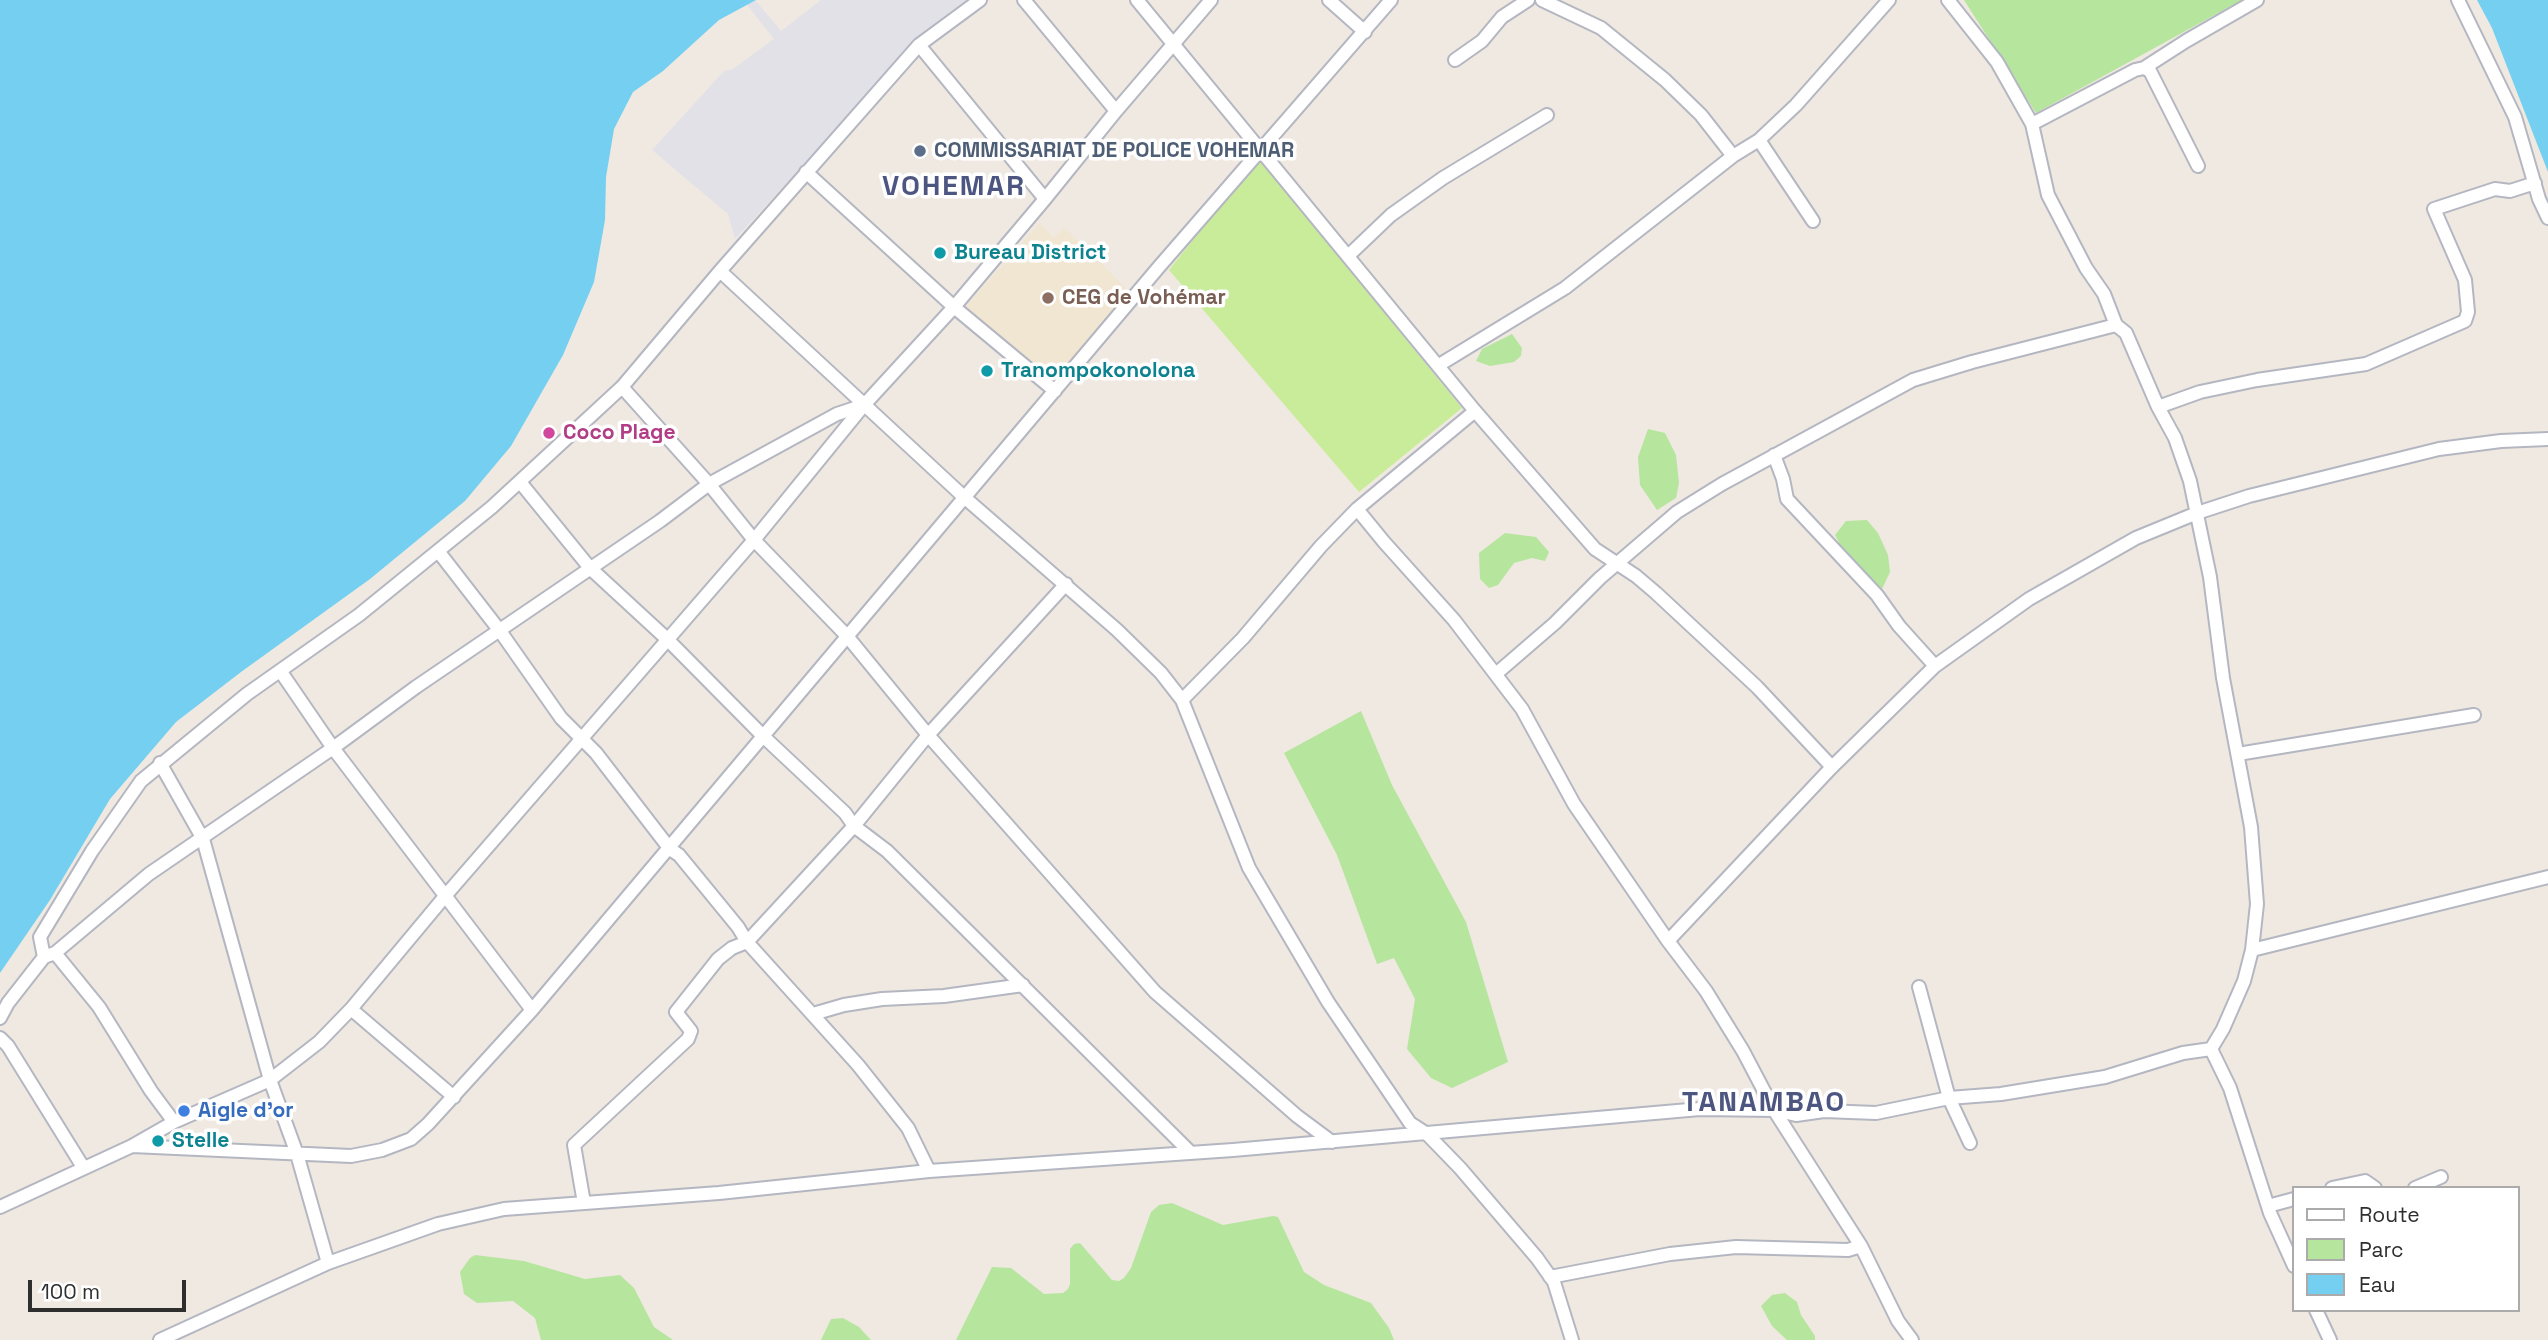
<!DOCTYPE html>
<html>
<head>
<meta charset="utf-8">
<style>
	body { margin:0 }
	#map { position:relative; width:2548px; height:1340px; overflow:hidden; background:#efe9e1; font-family:"Space Grotesk",sans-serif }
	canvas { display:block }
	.legend { position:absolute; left:2292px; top:1186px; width:228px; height:126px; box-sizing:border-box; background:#fff; border:2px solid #ababab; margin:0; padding:9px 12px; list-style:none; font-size:21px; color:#2e2e2e }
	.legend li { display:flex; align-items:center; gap:14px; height:35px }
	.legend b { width:35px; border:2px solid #ababab }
	.scale { position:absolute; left:28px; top:1280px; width:158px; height:32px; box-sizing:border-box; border:4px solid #2e2e2e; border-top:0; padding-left:9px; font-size:21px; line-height:24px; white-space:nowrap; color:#2e2e2e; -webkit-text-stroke:5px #fff; paint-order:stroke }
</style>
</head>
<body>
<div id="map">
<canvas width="2548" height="1340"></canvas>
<ul class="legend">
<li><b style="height:9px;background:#fff"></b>Route</li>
<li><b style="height:19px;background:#b6e59e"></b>Parc</li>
<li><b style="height:19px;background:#75cff0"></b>Eau</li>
</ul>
<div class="scale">100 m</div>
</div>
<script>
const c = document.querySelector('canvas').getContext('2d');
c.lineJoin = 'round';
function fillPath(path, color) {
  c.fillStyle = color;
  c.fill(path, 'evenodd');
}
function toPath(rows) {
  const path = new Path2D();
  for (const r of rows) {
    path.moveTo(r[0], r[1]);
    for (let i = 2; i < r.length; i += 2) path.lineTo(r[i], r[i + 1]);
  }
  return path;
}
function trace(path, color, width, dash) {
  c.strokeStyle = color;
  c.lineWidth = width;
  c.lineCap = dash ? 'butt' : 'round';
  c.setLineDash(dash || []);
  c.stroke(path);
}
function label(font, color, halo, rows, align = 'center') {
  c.font = font + ' "Space Grotesk",sans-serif';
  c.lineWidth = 7;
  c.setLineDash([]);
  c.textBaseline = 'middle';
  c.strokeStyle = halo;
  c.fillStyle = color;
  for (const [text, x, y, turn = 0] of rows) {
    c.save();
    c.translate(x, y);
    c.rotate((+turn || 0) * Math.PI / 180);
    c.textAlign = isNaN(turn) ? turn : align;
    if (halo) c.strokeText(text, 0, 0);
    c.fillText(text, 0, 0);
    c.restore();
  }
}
fillPath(toPath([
	[743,0,755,0,781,31,821,0,968,0,924,34,735,239,728,214,652,150,724,71,733,69,774,39]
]), '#e3e1e8');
fillPath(toPath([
	[1040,223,1054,238,1065,228,1129,291,1052,382,966,306]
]), '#f0e6d1');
fillPath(toPath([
	[1964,0,2242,0,2036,113],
	[1512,334,1522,348,1521,356,1514,362,1490,366,1476,361,1482,349],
	[1648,429,1665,433,1676,455,1679,483,1676,498,1657,510,1640,485,1638,457],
	[1867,520,1878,533,1888,555,1890,572,1882,589,1846,556,1835,535,1846,521],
	[1505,533,1536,537,1549,552,1545,561,1532,558,1514,563,1498,585,1489,588,1480,579,1479,553],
	[1361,711,1392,785,1466,922,1508,1062,1452,1088,1431,1078,1407,1049,1415,999,1394,958,1377,964,1337,855,1284,753],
	[1172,1203,1223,1225,1273,1216,1278,1217,1304,1272,1324,1285,1371,1303,1389,1328,1394,1340,956,1340,992,1267,1011,1268,1044,1294,1063,1293,1068,1289,1070,1284,1070,1249,1074,1244,1080,1243,1112,1280,1119,1281,1124,1278,1131,1268,1151,1212,1159,1205],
	[475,1255,524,1261,585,1279,620,1275,634,1288,654,1327,673,1340,541,1340,535,1318,513,1301,477,1303,464,1294,460,1272,470,1258],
	[1785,1293,1797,1302,1801,1315,1815,1336,1815,1340,1787,1340,1772,1326,1761,1306,1772,1295],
	[843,1318,859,1327,871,1340,821,1340,831,1319]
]), '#b6e59e');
fillPath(toPath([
	[1258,158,1462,408,1359,492,1169,270]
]), '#c9ec9a');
fillPath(toPath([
	[0,0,756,0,719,20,663,71,633,92,614,129,606,177,605,220,594,282,563,355,511,446,465,501,370,579,241,672,176,722,110,799,50,900,0,973],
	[2477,0,2548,0,2548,172,2492,28]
]), '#75cff0');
const minor = toPath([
	[1024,0,1116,111],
	[1137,0,1475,411,1595,549,1636,576,1656,593,1757,687,1832,767],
	[1329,0,1365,32],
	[1542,0,1601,28,1665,80,1701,115,1733,156],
	[2458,0,2515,117,2539,199,2548,218],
	[919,45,1045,199],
	[1455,60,1482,41,1502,17,1528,0],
	[2144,68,2186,41,2257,0],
	[2032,124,2135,70,2144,68,2150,71,2198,166],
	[1759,140,1813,221],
	[806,172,954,307,1055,391],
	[1348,256,1391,215,1443,178,1547,115],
	[720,271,964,497,1117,630,1161,673,1182,700,1249,868,1328,1002,1410,1123,1427,1134,1460,1168,1537,1258,1554,1282,1572,1340],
	[1439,365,1565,288,1733,156,1759,140,1796,105,1889,0],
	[622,387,709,484,754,540,847,636,928,735,1155,992,1297,1116,1332,1142],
	[2158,407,2200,392,2257,380,2366,364,2465,321,2468,312,2465,280,2434,209,2495,189,2510,191,2535,183],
	[1774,455,1783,479,1787,499,1877,595,1899,626,1935,666],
	[520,482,590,568,667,639,764,737,845,813,854,826,887,851,1191,1153],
	[1357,509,1384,542,1454,620,1522,709,1574,804,1668,941,1706,991,1743,1051,1774,1110,1861,1246,1898,1321,1912,1340],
	[438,551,500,631,561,718,596,753,670,849,679,855,738,927,747,942,858,1065,908,1128,929,1171],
	[281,672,333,748,532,1010],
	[1497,673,1555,623,1600,578,1677,512,1722,484,1913,380,1972,362,2116,325],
	[1182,700,1243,638,1321,546,1357,509,1475,411],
	[2238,754,2474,715],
	[160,763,203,839,270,1080,297,1154,328,1263],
	[1668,941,1832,767,1935,666,2029,599,2136,538,2197,513,2249,496,2439,449,2501,441,2548,439],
	[2252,950,2548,877],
	[55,953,99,1007,151,1091,174,1122],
	[44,957,40,937,92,851,141,781,247,694,359,615,492,507,622,387,720,271,919,45,980,0],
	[1919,987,1949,1098,1970,1143],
	[351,1009,454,1097],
	[813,1014,844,1005,882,999,944,996,1023,985],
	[0,1018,8,1003,44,957,55,953,149,874,333,748,416,687,660,521,709,484,837,414,864,405],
	[0,1038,8,1046,83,1167],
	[2211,1049,2230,1088,2270,1213,2294,1266],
	[132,1146,351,1156,382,1150,411,1139,428,1124,532,1010,1158,268,1391,0],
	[2332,1188,2365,1181,2375,1188],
	[2415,1188,2441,1177],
	[584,1203,574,1145,688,1039,691,1031,676,1012,718,959,732,948,747,942,854,826,928,735,1066,584],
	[2268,1206,2294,1199],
	[0,1207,132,1146,174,1122,270,1080,319,1042,351,1009,446,895,754,540,864,405,954,307,1045,199,1116,111,1211,0],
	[1550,1277,1670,1254,1736,1247,1848,1250,1861,1246],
	[2316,1310,2330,1340],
	[160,1340,328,1263,438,1224,504,1209,719,1193,929,1171,1233,1150,1700,1109,1774,1110,1796,1115,1824,1111,1876,1113,1949,1098,2001,1094,2105,1077,2183,1053,2211,1049,2223,1029,2244,981,2252,950,2257,904,2251,827,2223,678,2210,577,2190,481,2175,438,2158,407,2126,333,2116,325,2104,294,2086,268,2048,195,2032,124,1997,62,1948,0]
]);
trace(minor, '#b4b7c1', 16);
trace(minor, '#fff', 12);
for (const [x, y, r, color] of [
	[920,151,7,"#5c6f8a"],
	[940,253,7,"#0f9aa8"],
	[1048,298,7,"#8d6e63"],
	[987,371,7,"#0f9aa8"],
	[549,433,7,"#d1479c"],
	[184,1111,7,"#3f7fe0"],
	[158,1141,7,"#0f9aa8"]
]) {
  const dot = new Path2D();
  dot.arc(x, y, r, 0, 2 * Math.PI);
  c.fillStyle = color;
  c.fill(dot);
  trace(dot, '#fff', 2.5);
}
label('bold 21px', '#4e5e75', '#fff', [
	["COMMISSARIAT DE POLICE VOHEMAR",934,151]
], 'left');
label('bold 21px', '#0d838f', '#fff', [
	["Bureau District",954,253],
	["Tranompokonolona",1001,371],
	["Stelle",172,1141]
], 'left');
label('bold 21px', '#785e54', '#fff', [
	["CEG de Vohémar",1062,298]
], 'left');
label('bold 21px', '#b23c85', '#fff', [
	["Coco Plage",563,433]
], 'left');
label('bold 21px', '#366cbe', '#fff', [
	["Aigle d'or",198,1111]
], 'left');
c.letterSpacing = '2px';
label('bold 28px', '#4d5680', '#fff', [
	["VOHEMAR",954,187],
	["TANAMBAO",1764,1103]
]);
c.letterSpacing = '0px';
</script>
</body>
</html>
